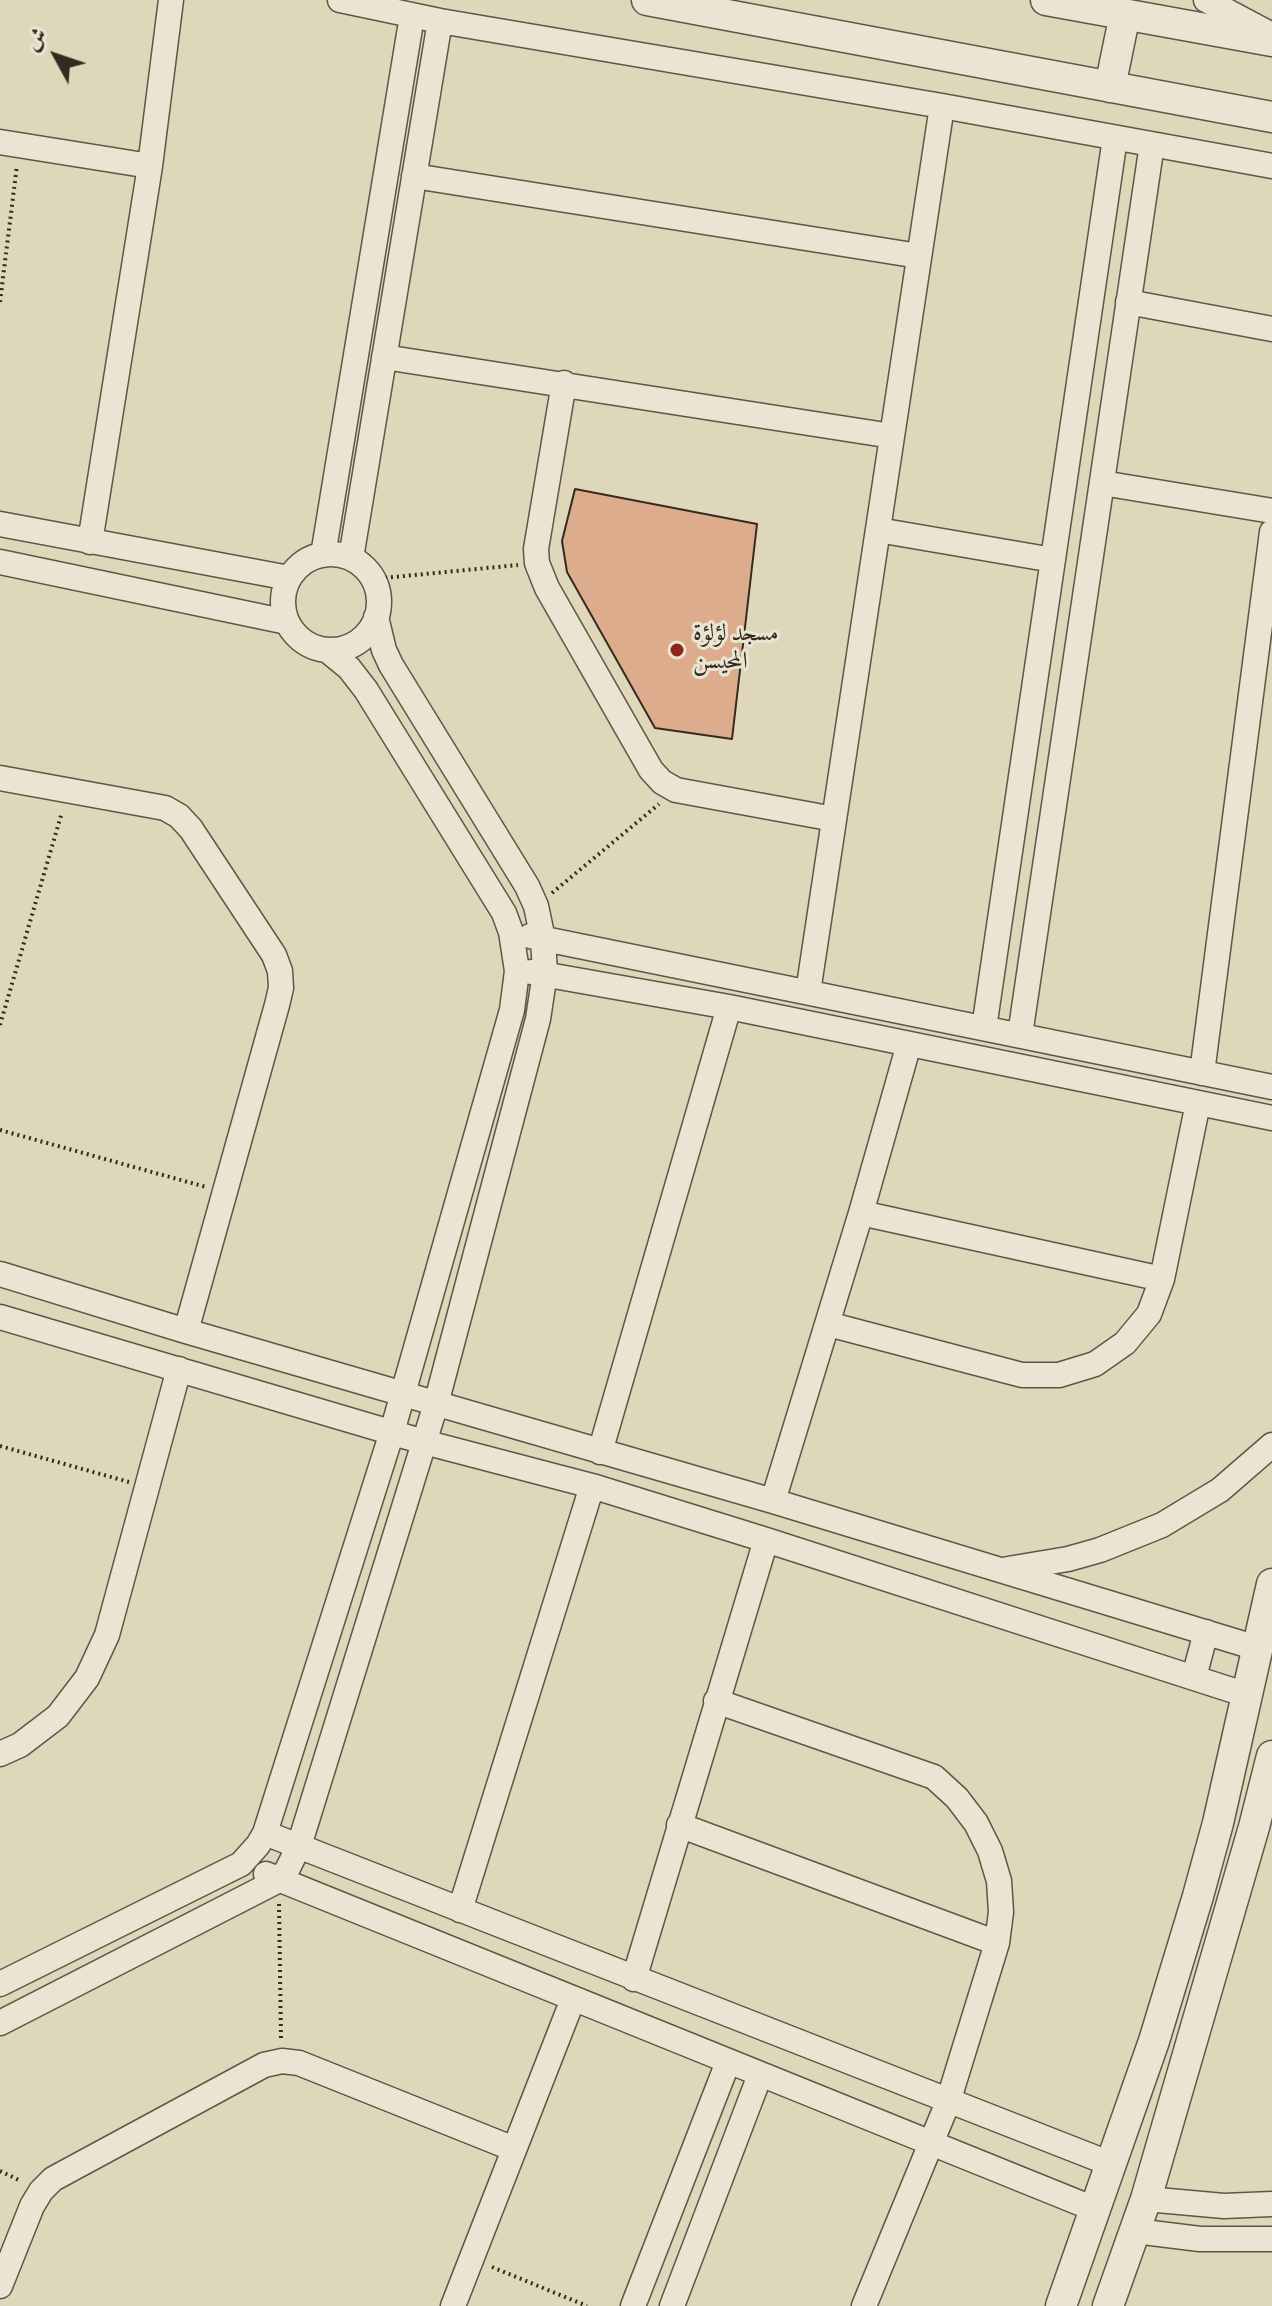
<!DOCTYPE html>
<html>
<head>
<meta charset="utf-8">
<style>
	body { margin:0 }
	#map { position:relative; width:1272px; height:2306px; overflow:hidden; background:#dfd7ba; font-family:Vollkorn,Amiri,serif }
	canvas { display:block }
	.north { position:absolute; left:16px; top:16px; width:80px; height:80px; -webkit-text-stroke:6px #eae5d2; paint-order:stroke; rotate:310deg; font-size:22px; font-weight:700; line-height:32px; text-align:center; color:#352a21 }
	.north::after { content:''; display:block; margin:auto; width:28px; height:36px; background:#352a21; clip-path:polygon(50% 0,100% 100%,50% 72%,0 100%) }
</style>
</head>
<body>
<div id="map">
<canvas width="1272" height="2306"></canvas>
<div class="north">ش</div>
</div>
<script>
const c = document.querySelector('canvas').getContext('2d');
c.lineJoin = 'round';
function fillPath(path, color) {
  c.fillStyle = color;
  c.fill(path, 'evenodd');
}
function toPath(rows) {
  const path = new Path2D();
  for (const r of rows) {
    if (r.length === 3) {
      path.moveTo(r[0] + r[2], r[1]);
      path.arc(r[0], r[1], r[2], 0, 2 * Math.PI);
      continue;
    }
    path.moveTo(r[0], r[1]);
    for (let i = 2; i < r.length; i += 2) path.lineTo(r[i], r[i + 1]);
  }
  return path;
}
function trace(path, color, width, dash) {
  c.strokeStyle = color;
  c.lineWidth = width;
  c.lineCap = dash ? 'butt' : 'round';
  c.setLineDash(dash || []);
  c.stroke(path);
}
function label(font, color, halo, rows, align = 'center') {
  c.font = font + ' Vollkorn,Amiri,serif';
  c.lineWidth = 6;
  c.setLineDash([]);
  c.textBaseline = 'middle';
  c.strokeStyle = halo;
  c.fillStyle = color;
  for (const [text, x, y, turn = 0] of rows) {
    c.save();
    c.translate(x, y);
    c.rotate((+turn || 0) * Math.PI / 180);
    c.textAlign = isNaN(turn) ? turn : align;
    if (halo) c.strokeText(text, 0, 0);
    c.fillText(text, 0, 0);
    c.restore();
  }
}
const building = toPath([
	[575,489,757,524,732,739,655,728,567,572,562,541,575,489]
]);
fillPath(building, '#ddac8c');
trace(building, '#352a21', 2);
const minor = toPath([
	[340,0,440,21,942,106,1272,166],
	[1206,0,1272,35],
	[0,142,150,166],
	[414,176,919,256],
	[1128,302,1272,329],
	[384,357,892,436],
	[564,383,536,549,537,563,547,588,651,770,662,782,676,790,834,819],
	[1102,483,1272,511],
	[0,524,289,578],
	[878,530,1053,560],
	[90,542,150,166,171,0],
	[331,602,48],
	[323,555,412,16],
	[351,558,440,21],
	[0,562,287,622],
	[0,778,165,808,179,816,191,829,274,955,280,971,281,988,277,1005,186,1331],
	[530,936,1272,1087],
	[531,972,729,1007,1272,1118],
	[808,992,942,106],
	[984,1028,1115,138],
	[1020,1035,1152,144],
	[1202,1073,1272,532],
	[861,1213,1162,1279],
	[0,1274,186,1331,773,1501,1257,1648],
	[0,1317,424,1442,592,1486,766,1540,1247,1695],
	[828,1324,1022,1375,1059,1375,1095,1364,1125,1343,1149,1314,1162,1279,1198,1103],
	[600,1452,729,1007],
	[773,1501,861,1213,909,1044],
	[1008,1569,1068,1559,1100,1550,1162,1525,1220,1490,1272,1445],
	[1194,1677,1206,1632],
	[716,1701,934,1777,957,1798,976,1823,990,1851,999,1881,1001,1912,997,1943,948,2102,864,2306],
	[0,1754,20,1745,58,1716,87,1678,107,1635,179,1369],
	[679,1825,997,1943],
	[265,1833,1111,2164],
	[266,1874,1097,2210],
	[460,1910,592,1486],
	[634,1979,766,1540],
	[0,1984,241,1864,258,1845,265,1833,392,1432,512,1010,517,971,511,932,504,913,366,690,349,668,327,650],
	[0,2023,279,1880,287,1870,299,1846,436,1404,538,1019,545,973,543,939,536,906,527,886,391,665,384,650,376,617],
	[1146,2199,1224,2206,1272,2204],
	[1135,2231,1200,2239,1272,2239],
	[0,2286,32,2206,41,2191,53,2179,264,2065,282,2061,299,2063,514,2149],
	[453,2306,573,1999],
	[633,2306,728,2062],
	[672,2306,760,2075]
]);
const tertiary = toPath([
	[647,0,1272,117],
	[1046,0,1272,41],
	[1110,87,1125,14],
	[1061,2306,1154,2041,1198,1896,1218,1823,1272,1584],
	[1108,2306,1146,2199,1254,1827,1272,1756]
]);
trace(minor, '#605547', 27);
trace(tertiary, '#605547', 33);
trace(toPath([
	[0,302,17,165],
	[373,579,518,565],
	[552,893,659,804],
	[0,1025,62,812],
	[0,1130,206,1187],
	[0,1446,129,1482],
	[279,1904,281,2039],
	[0,2171,21,2181],
	[492,2267,587,2306]
]), '#352a21', 4, [2, 4]);
trace(minor, '#eae5d2', 24);
trace(tertiary, '#eae5d2', 30);
for (const [x, y, r, color] of [
	[677,650,8,"#8f2418"]
]) {
  const dot = new Path2D();
  dot.arc(x, y, r, 0, 2 * Math.PI);
  c.fillStyle = color;
  c.fill(dot);
  trace(dot, '#eae5d2', 3);
}
label('24px', '#352a21', '#eae5d2', [
	["مسجد لؤلؤة",693,636],
	["المحيسن",693,664]
], 'left');
</script>
</body>
</html>
